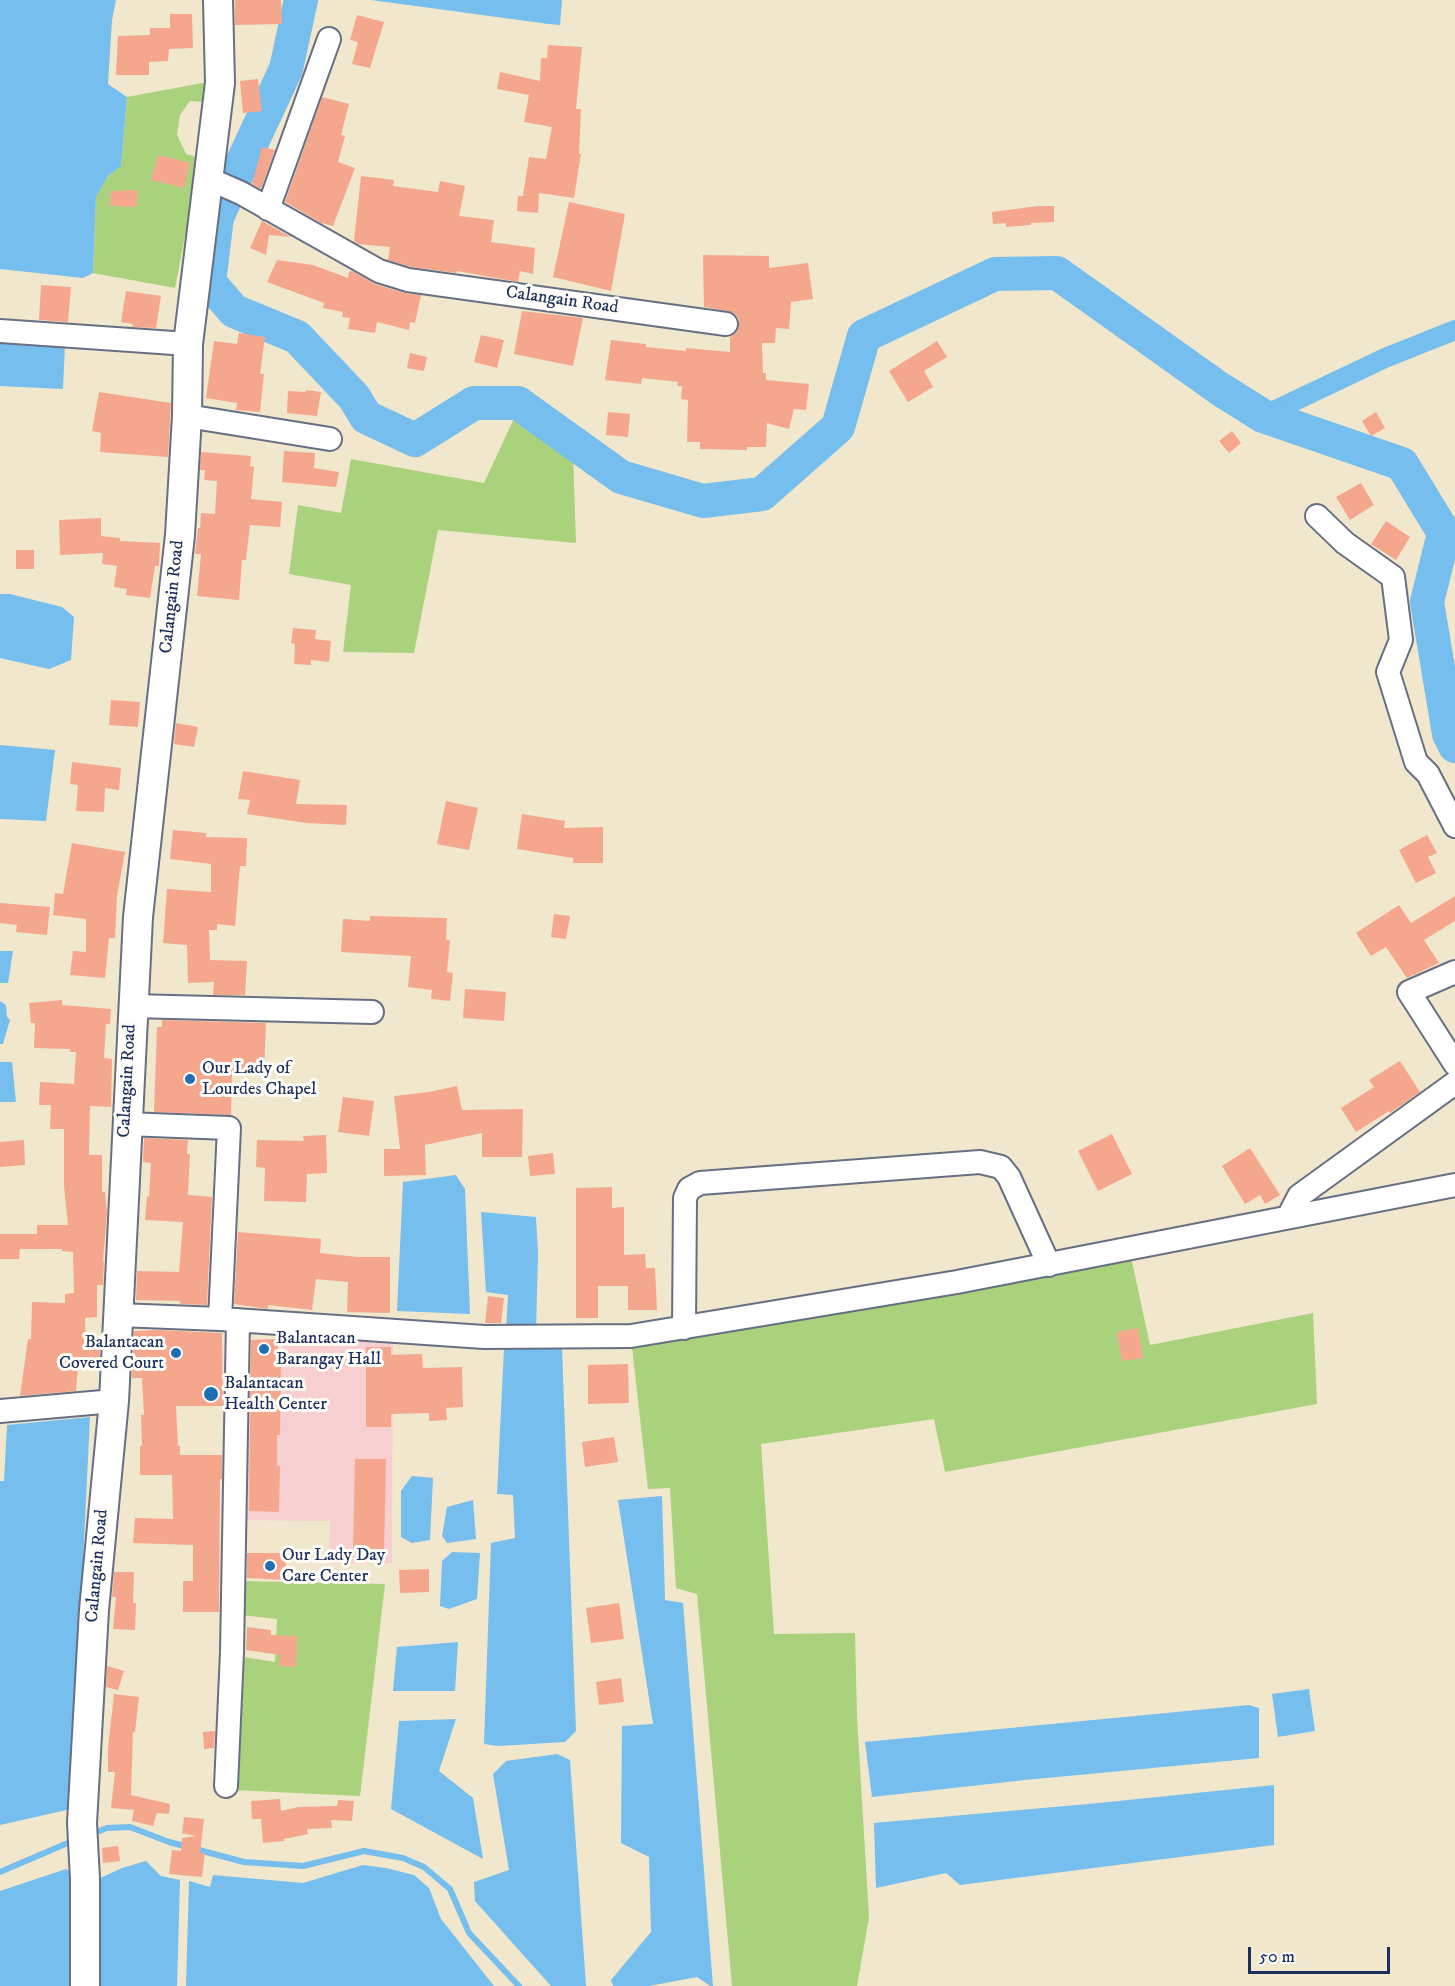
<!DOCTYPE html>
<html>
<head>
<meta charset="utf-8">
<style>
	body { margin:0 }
	#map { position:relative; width:1455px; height:1986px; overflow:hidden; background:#f0e7cc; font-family:"IM FELL DW Pica",serif }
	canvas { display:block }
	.scale { position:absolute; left:1248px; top:1947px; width:142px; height:27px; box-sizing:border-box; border:3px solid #1b2f5e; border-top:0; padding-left:8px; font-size:18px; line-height:21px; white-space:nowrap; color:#1b2f5e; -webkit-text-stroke:4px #fdfcf7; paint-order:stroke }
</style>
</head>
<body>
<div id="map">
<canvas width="1455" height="1986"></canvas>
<div class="scale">50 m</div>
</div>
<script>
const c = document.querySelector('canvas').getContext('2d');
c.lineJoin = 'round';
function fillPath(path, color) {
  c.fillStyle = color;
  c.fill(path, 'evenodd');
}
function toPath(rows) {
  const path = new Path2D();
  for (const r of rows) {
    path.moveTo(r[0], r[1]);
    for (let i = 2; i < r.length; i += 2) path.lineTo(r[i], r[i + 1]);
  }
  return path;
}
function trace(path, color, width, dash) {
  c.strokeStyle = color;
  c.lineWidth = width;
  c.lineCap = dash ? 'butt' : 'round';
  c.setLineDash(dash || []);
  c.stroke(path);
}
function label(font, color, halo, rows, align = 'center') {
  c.font = font + ' "IM FELL DW Pica",serif';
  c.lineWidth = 6;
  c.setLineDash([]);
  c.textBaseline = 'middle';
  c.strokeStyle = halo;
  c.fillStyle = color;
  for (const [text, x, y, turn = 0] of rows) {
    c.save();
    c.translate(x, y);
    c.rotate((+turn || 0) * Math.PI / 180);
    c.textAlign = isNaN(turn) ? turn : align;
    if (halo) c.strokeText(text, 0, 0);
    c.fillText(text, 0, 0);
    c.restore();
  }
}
fillPath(toPath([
	[282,1332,393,1338,392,1563,329,1564,330,1521,240,1520,247,1360,282,1360]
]), '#f7cfd0');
fillPath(toPath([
	[208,82,206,102,190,101,180,115,177,135,186,154,200,158,175,288,93,273,96,197,108,176,121,166,127,97],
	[517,412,573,455,576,543,438,530,414,653,343,652,351,585,289,574,298,505,341,513,351,459,484,483],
	[1131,1257,1150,1345,1313,1313,1317,1404,945,1472,934,1419,761,1444,774,1634,855,1633,857,1718,869,1917,857,1986,732,1986,697,1594,676,1588,670,1488,648,1489,632,1347,790,1321],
	[238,1581,385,1584,360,1796,232,1790,237,1656,275,1662,277,1619,240,1615]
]), '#aad17b');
fillPath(toPath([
	[0,0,116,0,112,20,108,84,127,97,121,166,108,176,96,197,93,273,83,278,0,269],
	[371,0,562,0,560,25,549,24],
	[0,342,65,344,63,389,0,386],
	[0,594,10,594,62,607,74,617,71,660,49,669,0,658],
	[0,745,55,750,46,821,0,819],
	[0,951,13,951,8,983,0,983],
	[0,1001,6,1005,7,1017,10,1020,3,1044,0,1044],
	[0,1062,12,1062,16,1102,0,1102],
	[456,1175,465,1189,470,1314,397,1311,403,1182],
	[481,1212,536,1217,538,1253,536,1331,506,1330,508,1295,486,1292],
	[504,1348,562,1348,576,1731,565,1742,498,1746,484,1744,491,1543,515,1538,513,1495,497,1494],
	[90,1417,71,1809,0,1825,0,1481,4,1481,7,1425],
	[412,1476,433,1478,430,1540,412,1543,401,1537,401,1491],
	[662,1496,665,1600,683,1603,713,1986,710,1986,697,1977,649,1986,613,1986,611,1980,651,1932,649,1857,621,1843,622,1726,653,1724,618,1500],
	[473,1500,476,1539,447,1543,442,1536,447,1507],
	[452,1552,480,1553,477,1599,449,1609,440,1606,442,1561],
	[458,1642,455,1691,393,1691,397,1647],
	[1309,1689,1315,1731,1278,1737,1272,1694],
	[1249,1705,1259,1708,1259,1758,1025,1780,872,1797,865,1742],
	[456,1719,439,1771,473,1798,483,1859,391,1809,399,1721],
	[557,1754,570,1760,586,1986,551,1986,475,1901,474,1882,509,1870,493,1774,506,1761],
	[1274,1785,1274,1845,960,1885,946,1873,876,1888,874,1823,1099,1803],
	[146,1861,161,1876,180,1880,177,1986,93,1986,94,1881,122,1868],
	[363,1865,386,1868,414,1875,429,1888,441,1919,494,1986,186,1986,189,1881,210,1887,213,1875,303,1883],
	[66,1869,73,1874,71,1986,0,1986,0,1891]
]), '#75beed');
trace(toPath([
	[89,1835,107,1828,130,1827,169,1842,244,1862,303,1866,364,1851,403,1858,424,1867,450,1889,469,1933,519,1986],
	[0,1872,77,1839]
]), '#75beed', 6);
trace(toPath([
	[1263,416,1385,358,1455,330]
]), '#75beed', 20);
trace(toPath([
	[301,0,286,69,217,217,209,282,234,311,297,337,354,397,366,417,415,440,474,403,518,403,621,477,703,501,762,494,838,427,864,336,995,274,1057,273,1220,389,1263,416,1402,464,1444,533,1427,602,1449,734,1455,746]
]), '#75beed', 34);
fillPath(toPath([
	[235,0,281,0,282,24,235,25],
	[170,14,192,14,193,48,169,49,168,61,149,62,149,75,116,75,118,36,150,35,150,28,170,28],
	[357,15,384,22,370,68,352,64,358,42,350,40],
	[548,45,582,47,576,109,581,109,579,154,581,154,574,198,539,193,538,213,517,211,518,196,523,196,529,157,546,159,552,127,524,122,529,95,497,89,500,72,540,81,541,58,547,58],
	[258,79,262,111,243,113,240,81],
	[322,97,349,104,341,135,345,136,338,162,355,168,333,226,321,223,285,202],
	[262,147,275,150,261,189,252,184],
	[158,155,190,163,184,188,151,180],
	[361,176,394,180,393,186,438,192,440,181,465,186,459,216,494,220,491,242,535,248,533,274,520,271,518,282,457,271,456,273,411,267,388,260,390,247,358,244,354,241],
	[137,190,137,207,110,206,111,191],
	[569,202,625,214,611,291,553,277],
	[1038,206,1054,206,1054,222,1031,223,1031,225,1006,227,1006,223,993,224,992,212],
	[262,221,291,237,269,235,266,255,250,248],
	[703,255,769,256,769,268,808,263,813,299,791,302,789,329,776,328,775,343,762,343,763,373,766,373,766,380,809,384,806,410,794,409,789,429,767,423,766,447,747,447,747,450,700,449,700,442,687,442,688,400,681,399,682,386,677,386,678,382,642,378,641,384,605,380,611,340,646,344,646,347,686,351,686,348,730,352,730,337,737,332,739,325,739,319,735,314,728,311,704,307],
	[277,260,313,265,348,278,349,272,352,271,375,284,404,293,421,295,415,323,410,322,409,330,377,322,375,333,348,329,350,318,342,317,343,312,323,308,324,303,267,282],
	[41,285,71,287,68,322,39,320],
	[126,291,161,296,156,328,132,327,133,324,121,322],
	[522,311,583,318,573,366,514,354],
	[239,333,265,337,260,374,264,374,260,412,236,410,237,403,206,398,214,341,237,344],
	[481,335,504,340,497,368,474,362],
	[937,341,947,357,924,371,933,387,908,402,889,371],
	[410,353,427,357,424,371,407,368],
	[306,390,321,392,317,416,287,413,288,391,306,392],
	[99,392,171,403,168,457,100,452,101,433,92,431],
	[608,412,630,414,628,437,606,435],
	[1376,412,1385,428,1371,436,1362,421],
	[1232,431,1241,443,1229,453,1219,441],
	[284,451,315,453,314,468,339,472,336,487,282,482],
	[201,452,251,456,250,466,254,467,251,499,282,502,280,527,250,525,246,560,242,560,239,600,197,596,201,554,195,554,198,528,200,528,201,513,215,514,217,481,204,480,205,470,200,470],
	[1361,483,1374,505,1350,520,1336,497],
	[101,518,101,536,120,538,120,541,160,543,159,566,155,566,150,598,126,595,127,589,114,587,117,566,102,564,103,553,60,555,59,520],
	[1386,521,1410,537,1396,560,1371,544],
	[16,550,34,550,34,569,16,569],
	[293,628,316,630,315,639,331,641,329,662,311,660,311,665,294,664,295,644,291,643],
	[111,700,140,702,138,727,109,725],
	[176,723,198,727,194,747,174,744],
	[72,762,121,768,119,790,105,788,104,812,76,811,78,785,70,784],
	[243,771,300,780,296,804,347,805,346,825,306,823,247,814,250,800,238,799],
	[446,801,478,808,469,850,437,844],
	[522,814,565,821,564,828,603,827,603,863,573,863,573,858,517,849],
	[173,830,206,833,206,837,247,838,246,866,240,866,235,926,217,924,217,930,209,930,210,960,247,961,245,995,213,995,214,982,188,983,187,945,163,943,167,889,211,892,211,864,170,859],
	[1427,835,1437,853,1428,857,1436,873,1416,883,1399,850],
	[72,843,125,852,117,896,115,938,109,938,105,978,70,975,73,951,86,952,86,919,53,915,55,893,63,894],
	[1455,896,1455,921,1424,940,1439,963,1407,978,1386,947,1371,956,1356,933,1399,905,1411,923],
	[0,903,50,907,47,935,16,932,17,925,0,923],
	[554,914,570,916,566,939,551,937],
	[370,916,447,918,446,940,450,940,447,972,453,973,450,1001,431,999,432,990,408,987,411,956,341,952,343,919,370,921],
	[465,989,506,992,504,1021,463,1018],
	[62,1000,62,1005,111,1009,110,1024,106,1024,104,1058,112,1059,111,1107,90,1106,89,1155,102,1155,102,1192,105,1192,107,1212,103,1261,104,1261,103,1285,97,1285,97,1317,85,1318,86,1346,100,1348,99,1369,78,1367,76,1391,20,1396,28,1339,31,1339,32,1302,65,1303,65,1294,74,1293,73,1252,62,1251,62,1249,20,1249,19,1259,0,1259,0,1234,37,1234,37,1225,68,1225,64,1186,64,1129,50,1129,51,1105,39,1105,40,1082,74,1084,76,1052,70,1052,70,1049,34,1048,35,1023,31,1023,29,1003],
	[162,1020,266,1023,264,1073,232,1073,231,1115,154,1112,157,1027,162,1027],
	[1400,1061,1420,1092,1390,1113,1389,1111,1356,1132,1341,1108,1374,1087,1369,1080],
	[457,1086,462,1110,523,1109,522,1157,482,1157,482,1133,425,1145,426,1175,384,1176,384,1149,400,1149,394,1096,429,1092],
	[343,1097,374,1101,369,1136,338,1132],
	[1112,1134,1132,1174,1098,1191,1078,1151],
	[326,1135,327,1173,307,1174,306,1202,264,1201,265,1168,256,1167,257,1140,304,1141,303,1136],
	[144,1138,188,1140,187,1154,190,1154,188,1195,212,1197,207,1305,180,1304,180,1301,136,1300,137,1271,179,1272,183,1222,145,1220,147,1196,149,1197,151,1163,143,1162],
	[24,1140,25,1165,0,1167,0,1142],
	[1250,1148,1280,1195,1265,1204,1260,1195,1245,1204,1222,1166],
	[553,1153,555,1174,530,1176,528,1156],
	[612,1187,612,1208,624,1207,624,1255,645,1254,646,1268,655,1268,657,1310,628,1310,628,1286,598,1286,598,1318,576,1318,576,1188],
	[238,1232,321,1239,320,1253,358,1257,390,1257,390,1313,347,1312,348,1282,316,1279,312,1310,268,1305,268,1309,234,1304],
	[488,1296,504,1298,501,1323,485,1323],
	[1138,1328,1143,1358,1122,1361,1117,1332],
	[157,1330,222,1333,223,1406,176,1406,178,1446,180,1446,180,1455,222,1455,222,1479,220,1479,219,1612,183,1612,183,1581,193,1581,193,1545,133,1543,135,1518,173,1519,172,1475,140,1475,140,1446,142,1446,141,1415,144,1415,142,1378,132,1378,134,1331],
	[278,1339,278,1361,281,1361,280,1435,277,1435,277,1466,280,1466,279,1512,249,1511,251,1340],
	[366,1347,391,1347,391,1355,422,1354,423,1368,462,1367,463,1407,446,1408,447,1420,429,1421,429,1413,391,1414,391,1427,366,1427],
	[628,1364,629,1403,588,1404,588,1365],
	[614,1437,618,1462,585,1467,582,1442],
	[355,1459,386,1459,384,1554,353,1553],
	[247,1553,286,1553,286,1580,247,1578],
	[429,1569,429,1592,400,1593,399,1570],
	[114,1572,134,1572,133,1603,136,1603,135,1630,113,1629,116,1597,112,1597],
	[619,1603,624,1639,591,1643,586,1608],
	[247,1627,271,1630,271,1635,297,1636,296,1667,279,1666,280,1655,246,1650],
	[107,1666,124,1671,118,1690,106,1687],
	[621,1678,624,1702,599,1705,596,1682],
	[114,1694,139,1697,135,1732,133,1732,131,1795,170,1804,169,1814,157,1813,153,1826,132,1821,134,1810,111,1808,115,1772,108,1772,108,1748],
	[215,1731,214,1748,204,1749,203,1732],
	[280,1799,281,1811,298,1807,337,1806,338,1800,354,1801,352,1821,331,1820,332,1828,307,1829,308,1834,284,1839,284,1841,263,1843,261,1819,252,1819,251,1801],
	[184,1817,204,1819,200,1853,205,1853,202,1877,169,1874,172,1850,181,1851,182,1838,196,1836,182,1833],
	[118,1846,120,1861,103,1863,102,1848]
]), '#f5a78e');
const minor = toPath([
	[207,178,241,193,379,271,408,280,726,324],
	[268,209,329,39],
	[0,331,188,344],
	[187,416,330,439],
	[1317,516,1345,543,1393,577,1401,640,1388,672,1416,762,1428,774,1455,826],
	[1455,972,1409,992,1455,1064],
	[132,1006,372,1012],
	[126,1124,229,1128,220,1319],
	[1288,1217,1299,1196,1455,1083],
	[118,1315,220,1319,484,1337,631,1336,957,1282,1455,1185],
	[684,1328,685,1198,689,1189,700,1183,980,1162,1001,1167,1009,1177,1049,1265],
	[0,1411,114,1401],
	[226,1786,232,1652,238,1320]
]);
const tertiary = toPath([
	[85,1986,85,1879,82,1823,94,1610,114,1401,138,917,180,535,187,416,188,344,220,83,218,0]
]);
trace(minor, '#666f84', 26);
trace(tertiary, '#666f84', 32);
trace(minor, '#fff', 22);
trace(tertiary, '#fff', 28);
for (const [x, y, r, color] of [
	[190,1079,6,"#1f6fb2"],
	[264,1349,6,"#1f6fb2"],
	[176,1353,6,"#1f6fb2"],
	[211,1394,8,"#1f6fb2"],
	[270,1566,6,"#1f6fb2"]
]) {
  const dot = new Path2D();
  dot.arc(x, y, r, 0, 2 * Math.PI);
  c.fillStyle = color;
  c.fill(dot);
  trace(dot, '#fdfcf7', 2);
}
label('18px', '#1b2f5e', '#fdfcf7', [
	["Calangain Road",562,301,8],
	["Calangain Road",173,597,-84],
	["Calangain Road",128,1081,-87],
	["Calangain Road",98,1566,-85]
]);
label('18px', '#1b2f5e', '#fdfcf7', [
	["Our Lady of",202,1069],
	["Lourdes Chapel",202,1090],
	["Balantacan",276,1339],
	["Barangay Hall",276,1360],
	["Balantacan",164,1343,"right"],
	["Covered Court",164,1364,"right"],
	["Balantacan",224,1384],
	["Health Center",224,1405],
	["Our Lady Day",282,1556],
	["Care Center",282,1577]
], 'left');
</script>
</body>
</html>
